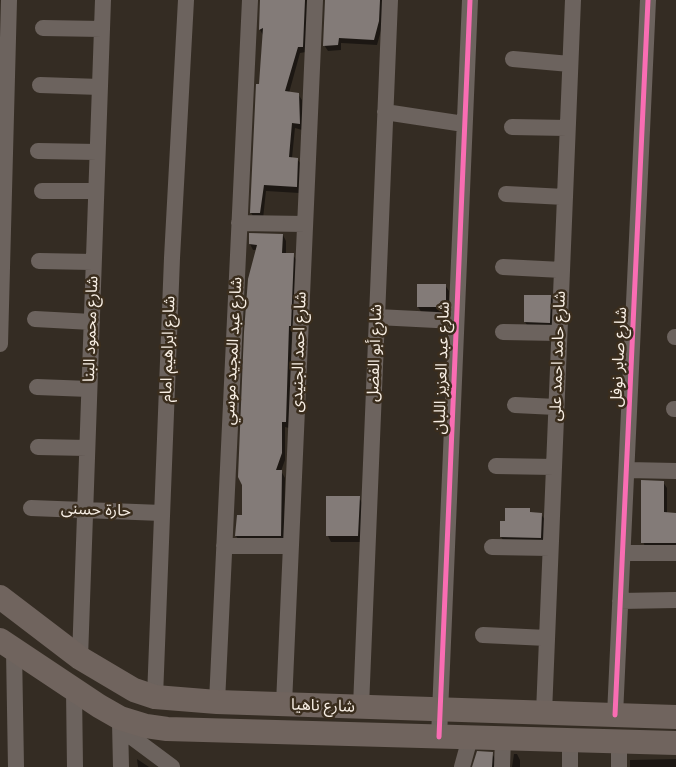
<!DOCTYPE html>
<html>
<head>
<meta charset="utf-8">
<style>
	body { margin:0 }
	canvas { display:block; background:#342c23 }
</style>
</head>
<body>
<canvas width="676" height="767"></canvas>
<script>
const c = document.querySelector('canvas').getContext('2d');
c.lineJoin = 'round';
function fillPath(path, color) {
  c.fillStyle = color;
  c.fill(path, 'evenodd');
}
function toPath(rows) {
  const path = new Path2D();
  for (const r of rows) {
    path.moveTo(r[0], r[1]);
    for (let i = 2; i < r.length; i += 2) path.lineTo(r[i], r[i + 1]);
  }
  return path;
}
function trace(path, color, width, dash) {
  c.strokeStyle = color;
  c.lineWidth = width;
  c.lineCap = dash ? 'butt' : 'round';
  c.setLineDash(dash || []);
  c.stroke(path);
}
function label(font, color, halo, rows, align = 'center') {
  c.font = font + ' Lora,"Noto Sans Arabic",serif';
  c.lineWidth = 5;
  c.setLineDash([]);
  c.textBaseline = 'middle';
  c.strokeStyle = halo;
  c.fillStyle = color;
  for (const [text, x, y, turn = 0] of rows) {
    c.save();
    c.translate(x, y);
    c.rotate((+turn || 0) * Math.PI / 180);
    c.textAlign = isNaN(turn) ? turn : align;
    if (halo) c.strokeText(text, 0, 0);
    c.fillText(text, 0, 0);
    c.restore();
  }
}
fillPath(toPath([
	[261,0,310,0,306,52,300,53,289,93,298,94,302,100,302,130,295,128,292,158,297,159,301,164,299,193,266,191,263,219,255,219,251,213,263,35,260,30],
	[325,0,384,0,382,27,377,45,341,43,341,50,328,51,324,45],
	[283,235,286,241,286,255,293,255,297,261,294,332,292,332,289,428,285,427,285,460,281,471,285,478,284,542,240,542,236,536,244,516,257,250,253,250,250,244],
	[445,285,449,291,449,313,422,313,418,307],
	[550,296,554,302,553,328,529,328,525,322],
	[663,482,667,488,667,514,676,514,676,548,646,548,643,542],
	[359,497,362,503,361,542,331,542,328,536],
	[529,510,532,514,541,514,545,520,544,543,505,543,501,537],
	[492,753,495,759,496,767,474,767],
	[514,754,517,754,520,760,520,767,512,767],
	[137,759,149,767,138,767],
	[676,759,676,767,630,767,630,760]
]), '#0007');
fillPath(toPath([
	[260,0,305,0,303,47,298,47,285,91,299,93,300,124,292,123,289,157,298,158,297,187,264,185,260,213,250,213,256,84,259,84,263,28,259,30],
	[325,0,380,0,379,21,374,40,339,38,338,45,323,46],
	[249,233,283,234,282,253,294,253,291,326,289,326,286,422,282,422,282,453,276,470,282,470,281,536,235,536,237,515,242,515,242,485,238,477,244,332,248,279,257,245,249,244],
	[417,284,446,284,446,307,417,307],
	[524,295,551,295,550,323,524,322],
	[641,480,664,481,664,512,676,513,676,543,641,543],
	[326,496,360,496,358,536,326,536],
	[505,508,530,508,530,512,542,513,541,538,500,537,500,521,505,521],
	[477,751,493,752,492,767,472,767]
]), '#837b78');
trace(toPath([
	[43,28,102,29],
	[513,59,570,64],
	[40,85,100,87],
	[385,112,464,124],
	[512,127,567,128],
	[38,151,97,152],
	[42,191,96,191],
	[506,194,565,197],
	[239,223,305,224],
	[39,261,93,262],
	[503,267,562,270],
	[377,317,456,321],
	[35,319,92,322],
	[503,332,559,333],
	[675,337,676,337],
	[0,344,9,0],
	[37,387,89,389],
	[515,405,556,407],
	[674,409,676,409],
	[38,447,87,448],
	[496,466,554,467],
	[627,470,676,471],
	[31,508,162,513],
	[224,546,291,546],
	[492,547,550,548],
	[623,553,676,553],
	[620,601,676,600],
	[483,635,547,638],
	[14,650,16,767],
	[80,658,103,0],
	[74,690,75,767],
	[155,697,172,258,186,0],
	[217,702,250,0],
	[284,704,315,0],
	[361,707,390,0],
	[544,713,573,0],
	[615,715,648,0],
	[120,722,121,767],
	[121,729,172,767],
	[439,737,470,0],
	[462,767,470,738],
	[502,767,503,739],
	[570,767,570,741],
	[619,767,619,742]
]), '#6c635e', 16);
trace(toPath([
	[0,597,80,658,134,690,155,697,217,702,676,717],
	[0,640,99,706,120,718,146,726,167,729,676,743]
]), '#70645e', 24);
trace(toPath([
	[615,715,648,0],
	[439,737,470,0]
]), '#f96db3', 5);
label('16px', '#f8efe5', '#3a2d1d', [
	["شارع محمود البنا",91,329,-88],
	["شارع ابراهيم امام",168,349,-88],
	["شارع عبد المجيد موسي",233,351,-87],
	["شارع احمد الجنيدى",299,352,-88],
	["شارع أبو الفضل",375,353,-88],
	["شارع حامد احمد على",558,356,-88],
	["شارع صابر نوفل",619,357,-87],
	["شارع عبد العزيز اللبان",442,368,-88],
	["حارة حسنى",96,510,2],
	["شارع ناهيا",323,706,2]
]);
</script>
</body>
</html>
